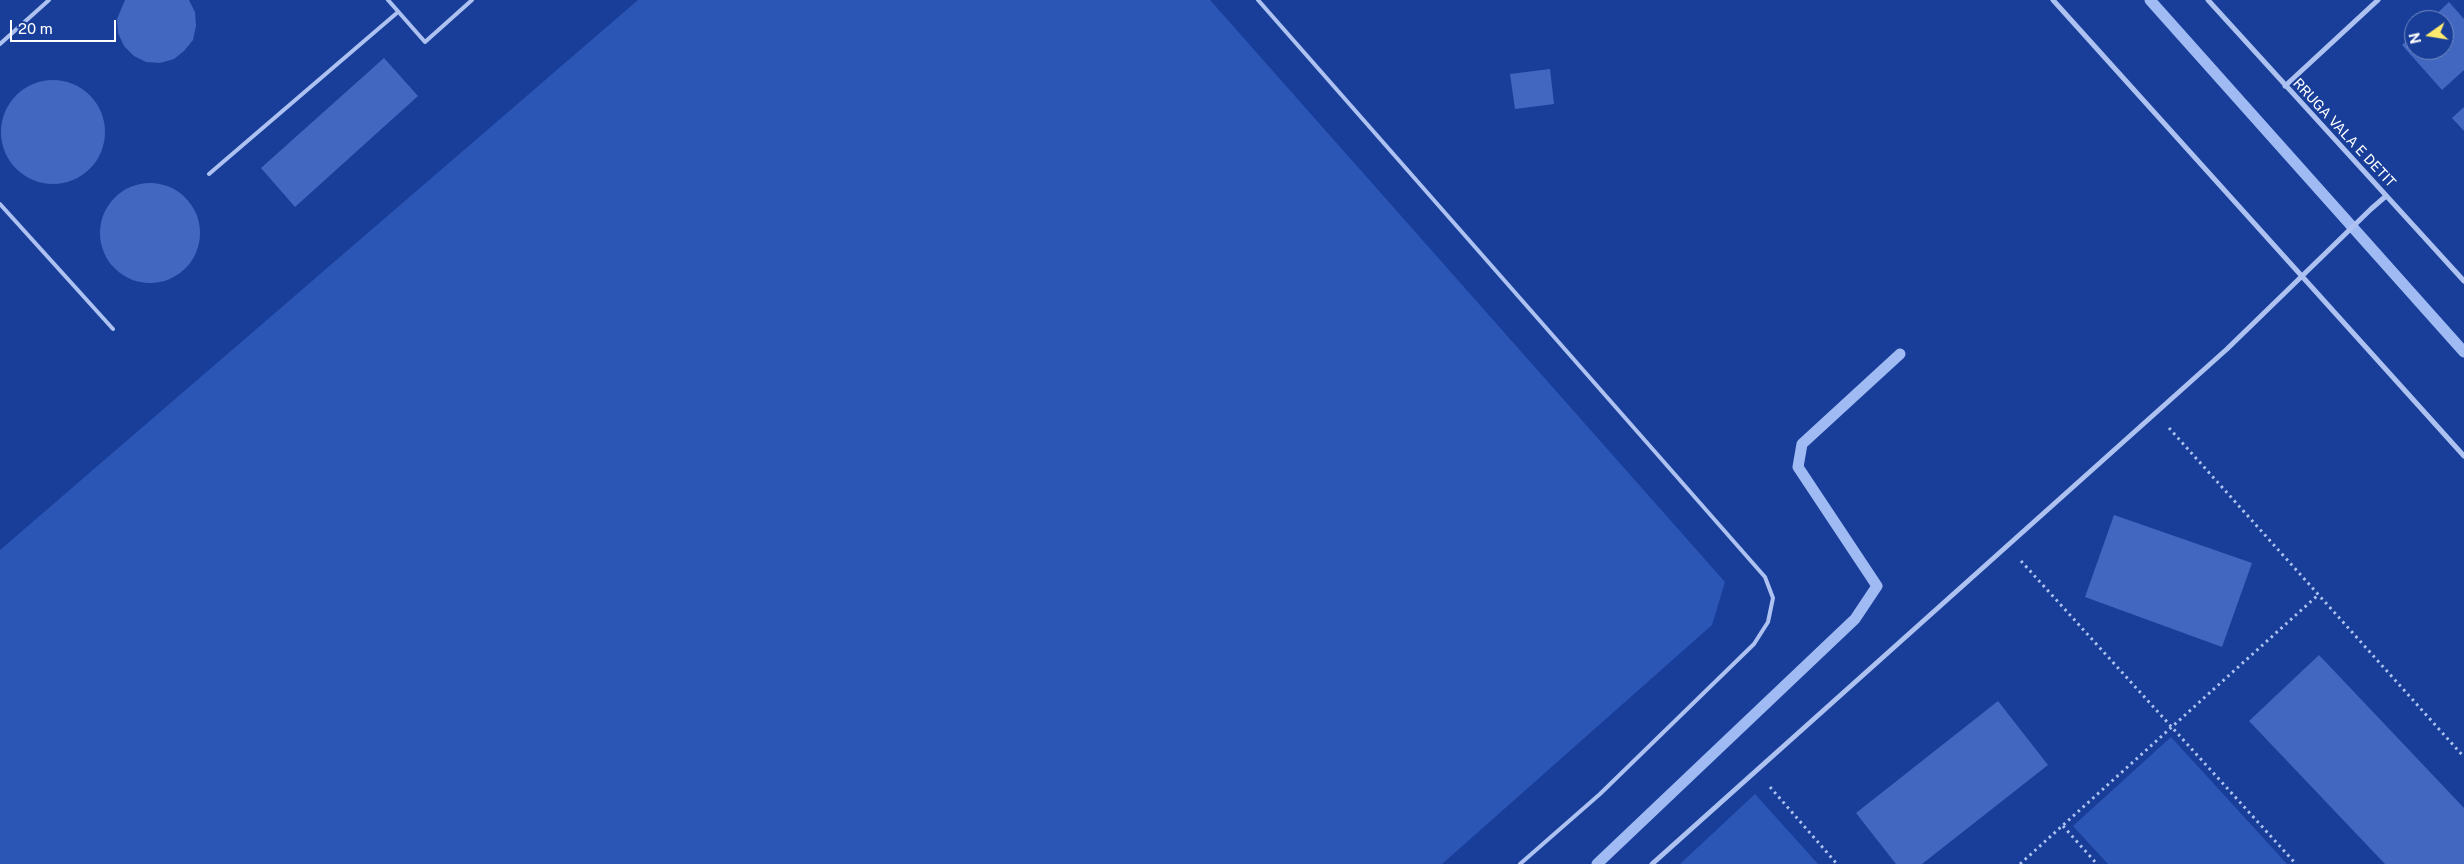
<!DOCTYPE html>
<html>
<head>
<meta charset="utf-8">
<style>
	body { margin:0 }
	#map { position:relative; width:2464px; height:864px; overflow:hidden; background:#183e99; font-family:"Public Sans",sans-serif }
	canvas { display:block }
	.north { position:absolute; left:2404px; top:10px; width:50px; height:50px; box-sizing:border-box; background:#183e99; border:1px solid #748bc2; border-radius:50%; rotate:257deg; font-size:14px; font-weight:700; line-height:20px; text-align:center; color:#fff }
	.north::after { content:''; display:block; margin:auto; width:18px; height:22px; background:#ffea6d; clip-path:polygon(50% 0,100% 100%,50% 72%,0 100%) }
	.scale { position:absolute; left:10px; top:20px; width:106px; height:22px; box-sizing:border-box; border:2px solid #fff; border-top:0; padding-left:6px; font-size:15px; line-height:18px; white-space:nowrap; color:#fff; -webkit-text-stroke:4px #183e99; paint-order:stroke }
</style>
</head>
<body>
<div id="map">
<canvas width="2464" height="864"></canvas>
<div class="north">N</div>
<div class="scale">20 m</div>
</div>
<script>
const c = document.querySelector('canvas').getContext('2d');
c.lineJoin = 'round';
function fillPath(path, color) {
  c.fillStyle = color;
  c.fill(path, 'evenodd');
}
function toPath(rows) {
  const path = new Path2D();
  for (const r of rows) {
    if (r.length === 3) {
      path.moveTo(r[0] + r[2], r[1]);
      path.arc(r[0], r[1], r[2], 0, 2 * Math.PI);
      continue;
    }
    path.moveTo(r[0], r[1]);
    for (let i = 2; i < r.length; i += 2) path.lineTo(r[i], r[i + 1]);
  }
  return path;
}
function trace(path, color, width, dash) {
  c.strokeStyle = color;
  c.lineWidth = width;
  c.lineCap = dash ? 'butt' : 'round';
  c.setLineDash(dash || []);
  c.stroke(path);
}
function label(font, color, halo, rows, align = 'center') {
  c.font = font + ' "Public Sans",sans-serif';
  c.lineWidth = 4;
  c.setLineDash([]);
  c.textBaseline = 'middle';
  c.strokeStyle = halo;
  c.fillStyle = color;
  for (const [text, x, y, turn = 0] of rows) {
    c.save();
    c.translate(x, y);
    c.rotate((+turn || 0) * Math.PI / 180);
    c.textAlign = isNaN(turn) ? turn : align;
    if (halo) c.strokeText(text, 0, 0);
    c.fillText(text, 0, 0);
    c.restore();
  }
}
fillPath(toPath([
	[638,0,1210,0,1725,582,1712,625,1442,864,0,864,0,550],
	[2171,737,2287,864,2108,864,2073,826],
	[1755,794,1818,864,1680,864]
]), '#2c56b6');
trace(toPath([
	[2150,0,2464,352],
	[1597,864,1855,619,1877,586,1798,467,1802,444,1900,354]
]), '#a0baf3', 11);
fillPath(toPath([
	[125,0,189,0,195,12,196,26,193,40,184,51,174,59,160,63,146,62,134,56,124,46,118,33,117,19],
	[2449,2,2464,19,2464,70,2442,90,2402,45,2414,34,2414,50,2444,50,2444,20,2430,20],
	[384,58,418,96,295,207,261,168],
	[1550,69,1554,104,1515,109,1510,74],
	[53,132,52],
	[2464,107,2464,131,2452,118],
	[150,233,50],
	[2114,515,2252,563,2222,647,2085,597],
	[2319,655,2464,808,2464,864,2385,864,2249,721],
	[1998,701,2048,765,1922,864,1896,864,1856,813]
]), '#4167c0');
trace(toPath([
	[2169,428,2464,757],
	[2021,561,2296,864],
	[1770,787,1837,864],
	[2063,826,2097,864],
	[2020,864,2318,595]
]), '#adc2f1', 3, [2.5, 4]);
trace(toPath([
	[388,0,425,42,472,0],
	[1258,0,1765,577,1773,598,1768,622,1754,644,1600,794,1520,864],
	[0,44,49,0],
	[209,174,398,12],
	[0,204,113,329]
]), '#adc2f1', 4);
trace(toPath([
	[2053,0,2464,456],
	[2208,0,2464,281],
	[2285,86,2378,0],
	[1652,864,2227,349,2371,209,2386,196]
]), '#adc2f1', 5);
label('14px', '#fff', '#183e99', [
	["RRUGA VALA E DETIT",2344,133,47]
]);
</script>
</body>
</html>
